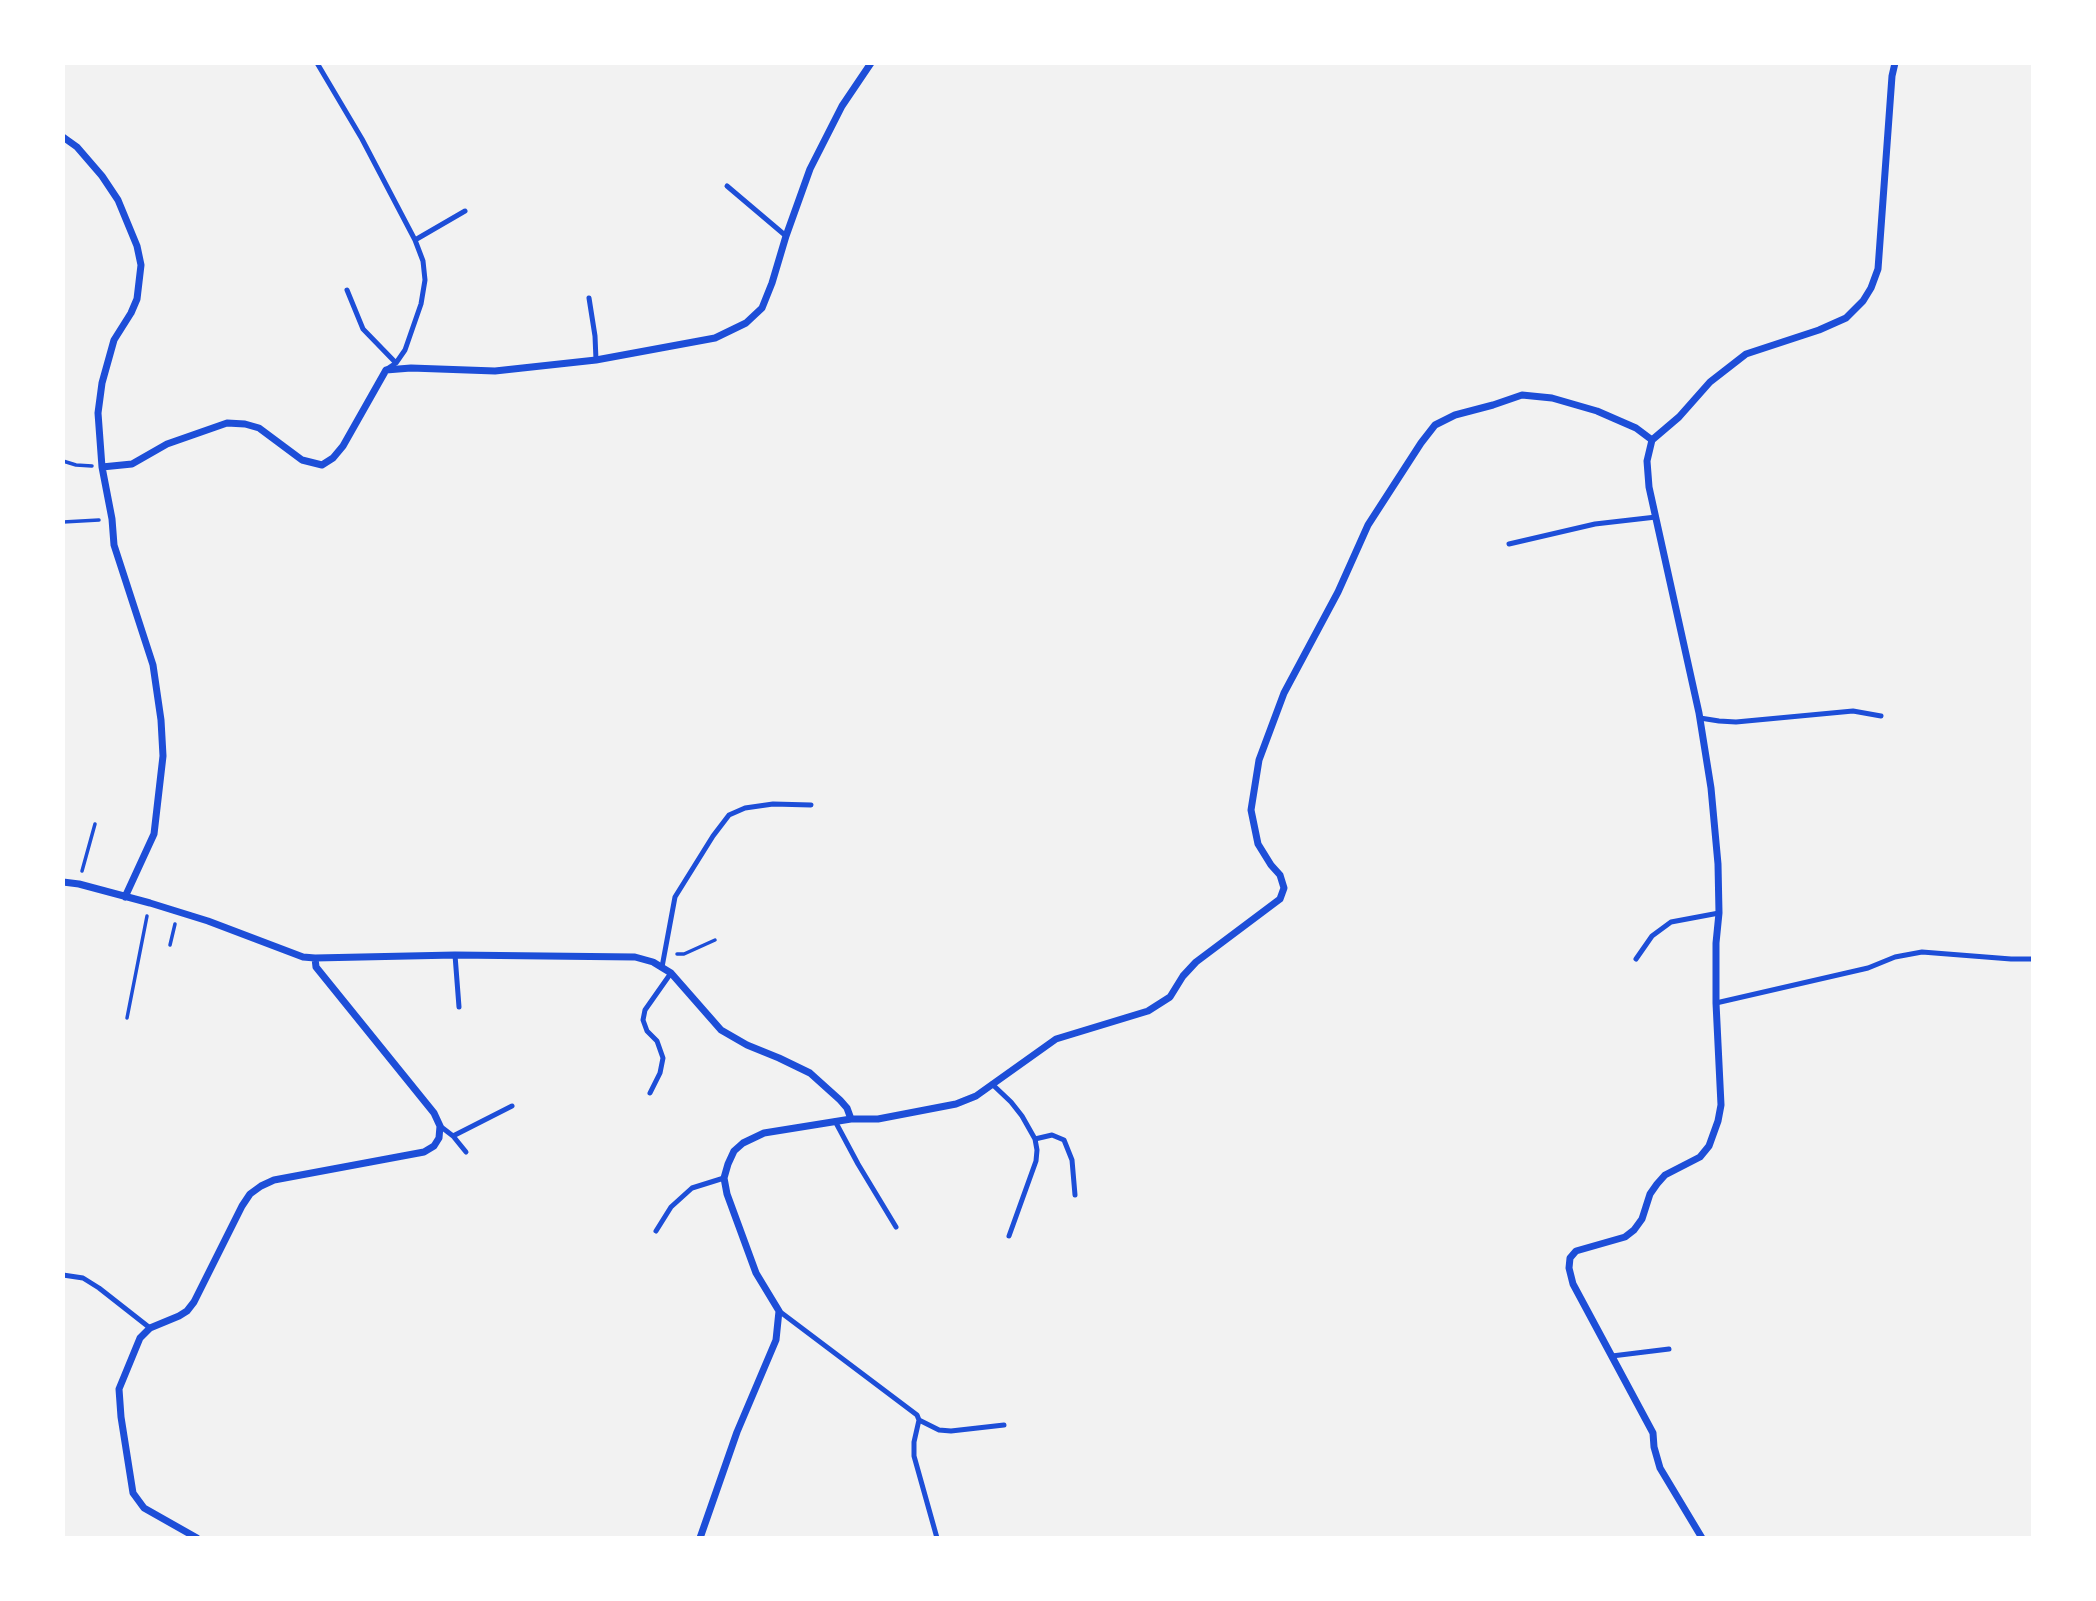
<!DOCTYPE html>
<html>
<head>
<meta charset="utf-8">
<style>
	body { margin:0 }
	#map { position:relative; width:2096px; height:1601px; overflow:hidden; background:#f2f2f2; font-family:"Libre Baskerville",serif }
	canvas { display:block }
	.frame { position:absolute; inset:0; border:65px solid #fff; pointer-events:none }
</style>
</head>
<body>
<div id="map">
<canvas width="2096" height="1601"></canvas>
<div class="frame"></div>
</div>
<script>
const c = document.querySelector('canvas').getContext('2d');
c.lineJoin = 'round';
function toPath(rows) {
  const path = new Path2D();
  for (const r of rows) {
    path.moveTo(r[0], r[1]);
    for (let i = 2; i < r.length; i += 2) path.lineTo(r[i], r[i + 1]);
  }
  return path;
}
function trace(path, color, width, dash) {
  c.strokeStyle = color;
  c.lineWidth = width;
  c.lineCap = dash ? 'butt' : 'round';
  c.setLineDash(dash || []);
  c.stroke(path);
}
trace(toPath([
	[63,461,76,465,92,466],
	[63,522,99,520],
	[82,871,95,824],
	[170,945,175,924],
	[677,954,684,954,715,940],
	[127,1018,147,916]
]), '#1d4ed8', 3.5);
trace(toPath([
	[317,63,362,139,415,240,423,261,425,280,421,304,405,350,396,363,387,369],
	[727,186,786,236],
	[415,240,465,211],
	[347,290,363,329,396,363],
	[589,298,595,336,596,360],
	[1509,544,1595,524,1656,517],
	[1700,718,1719,721,1736,722,1853,711,1881,716],
	[455,955,459,1007],
	[1636,959,1652,936,1671,922,1719,913],
	[662,967,675,897,713,836,729,815,745,808,773,804,811,805],
	[1716,1003,1868,968,1895,957,1922,952,2011,959,2033,959],
	[992,1084,1011,1102,1022,1116,1035,1139,1037,1150,1036,1161,1009,1236],
	[650,1093,660,1073,663,1058,657,1041,647,1031,643,1020,645,1010,671,973],
	[835,1121,858,1164,896,1227],
	[440,1126,453,1136,466,1152],
	[453,1136,512,1106],
	[1035,1139,1052,1135,1064,1140,1072,1160,1075,1195],
	[656,1231,671,1207,692,1188,724,1178],
	[63,1275,83,1278,99,1288,150,1328],
	[779,1311,917,1415,919,1420,914,1442,914,1456,937,1538],
	[1612,1356,1669,1349],
	[919,1420,939,1430,951,1431,1004,1425]
]), '#1d4ed8', 5);
trace(toPath([
	[63,137,77,147,102,176,118,200,137,246,141,265,137,299,131,313,114,340,102,383,98,413,102,467],
	[63,882,79,884,150,903,208,921,303,957,315,958,316,967,434,1113,440,1126,439,1138,434,1146,424,1152,274,1180,261,1186,250,1194,242,1206,194,1302,187,1311,179,1316,150,1328,140,1338,119,1389,121,1417,133,1493,144,1508,197,1538],
	[125,897,154,834,163,756,161,720,153,665,114,545,112,519,102,467,132,464,167,444,227,423,245,424,259,428,302,460,322,465,333,458,343,446,386,370,411,368,495,371,596,360,715,338,746,323,762,308,772,283,786,236,810,169,842,106,871,63],
	[315,958,455,955,635,957,653,962,671,973,721,1030,747,1045,779,1058,810,1073,840,1100,847,1108,851,1119,764,1133,743,1143,734,1151,728,1164,724,1178,727,1194,756,1273,779,1311,776,1340,737,1432,700,1538],
	[851,1119,878,1119,956,1104,976,1096,1056,1039,1148,1011,1170,997,1183,976,1196,962,1280,899,1284,888,1280,875,1271,865,1258,844,1251,810,1259,760,1284,693,1338,592,1368,525,1421,443,1435,425,1455,415,1493,405,1522,395,1552,398,1597,411,1636,428,1652,440],
	[1702,1538,1660,1468,1654,1447,1653,1433,1573,1284,1569,1268,1570,1258,1576,1251,1625,1237,1634,1230,1642,1219,1650,1194,1657,1184,1665,1175,1700,1157,1709,1146,1718,1121,1721,1105,1716,1003,1716,943,1719,913,1718,864,1711,788,1699,713,1649,487,1647,461,1652,440,1679,417,1710,382,1746,354,1819,330,1846,318,1863,301,1871,288,1878,269,1892,76,1895,63]
]), '#1d4ed8', 7);
</script>
</body>
</html>
